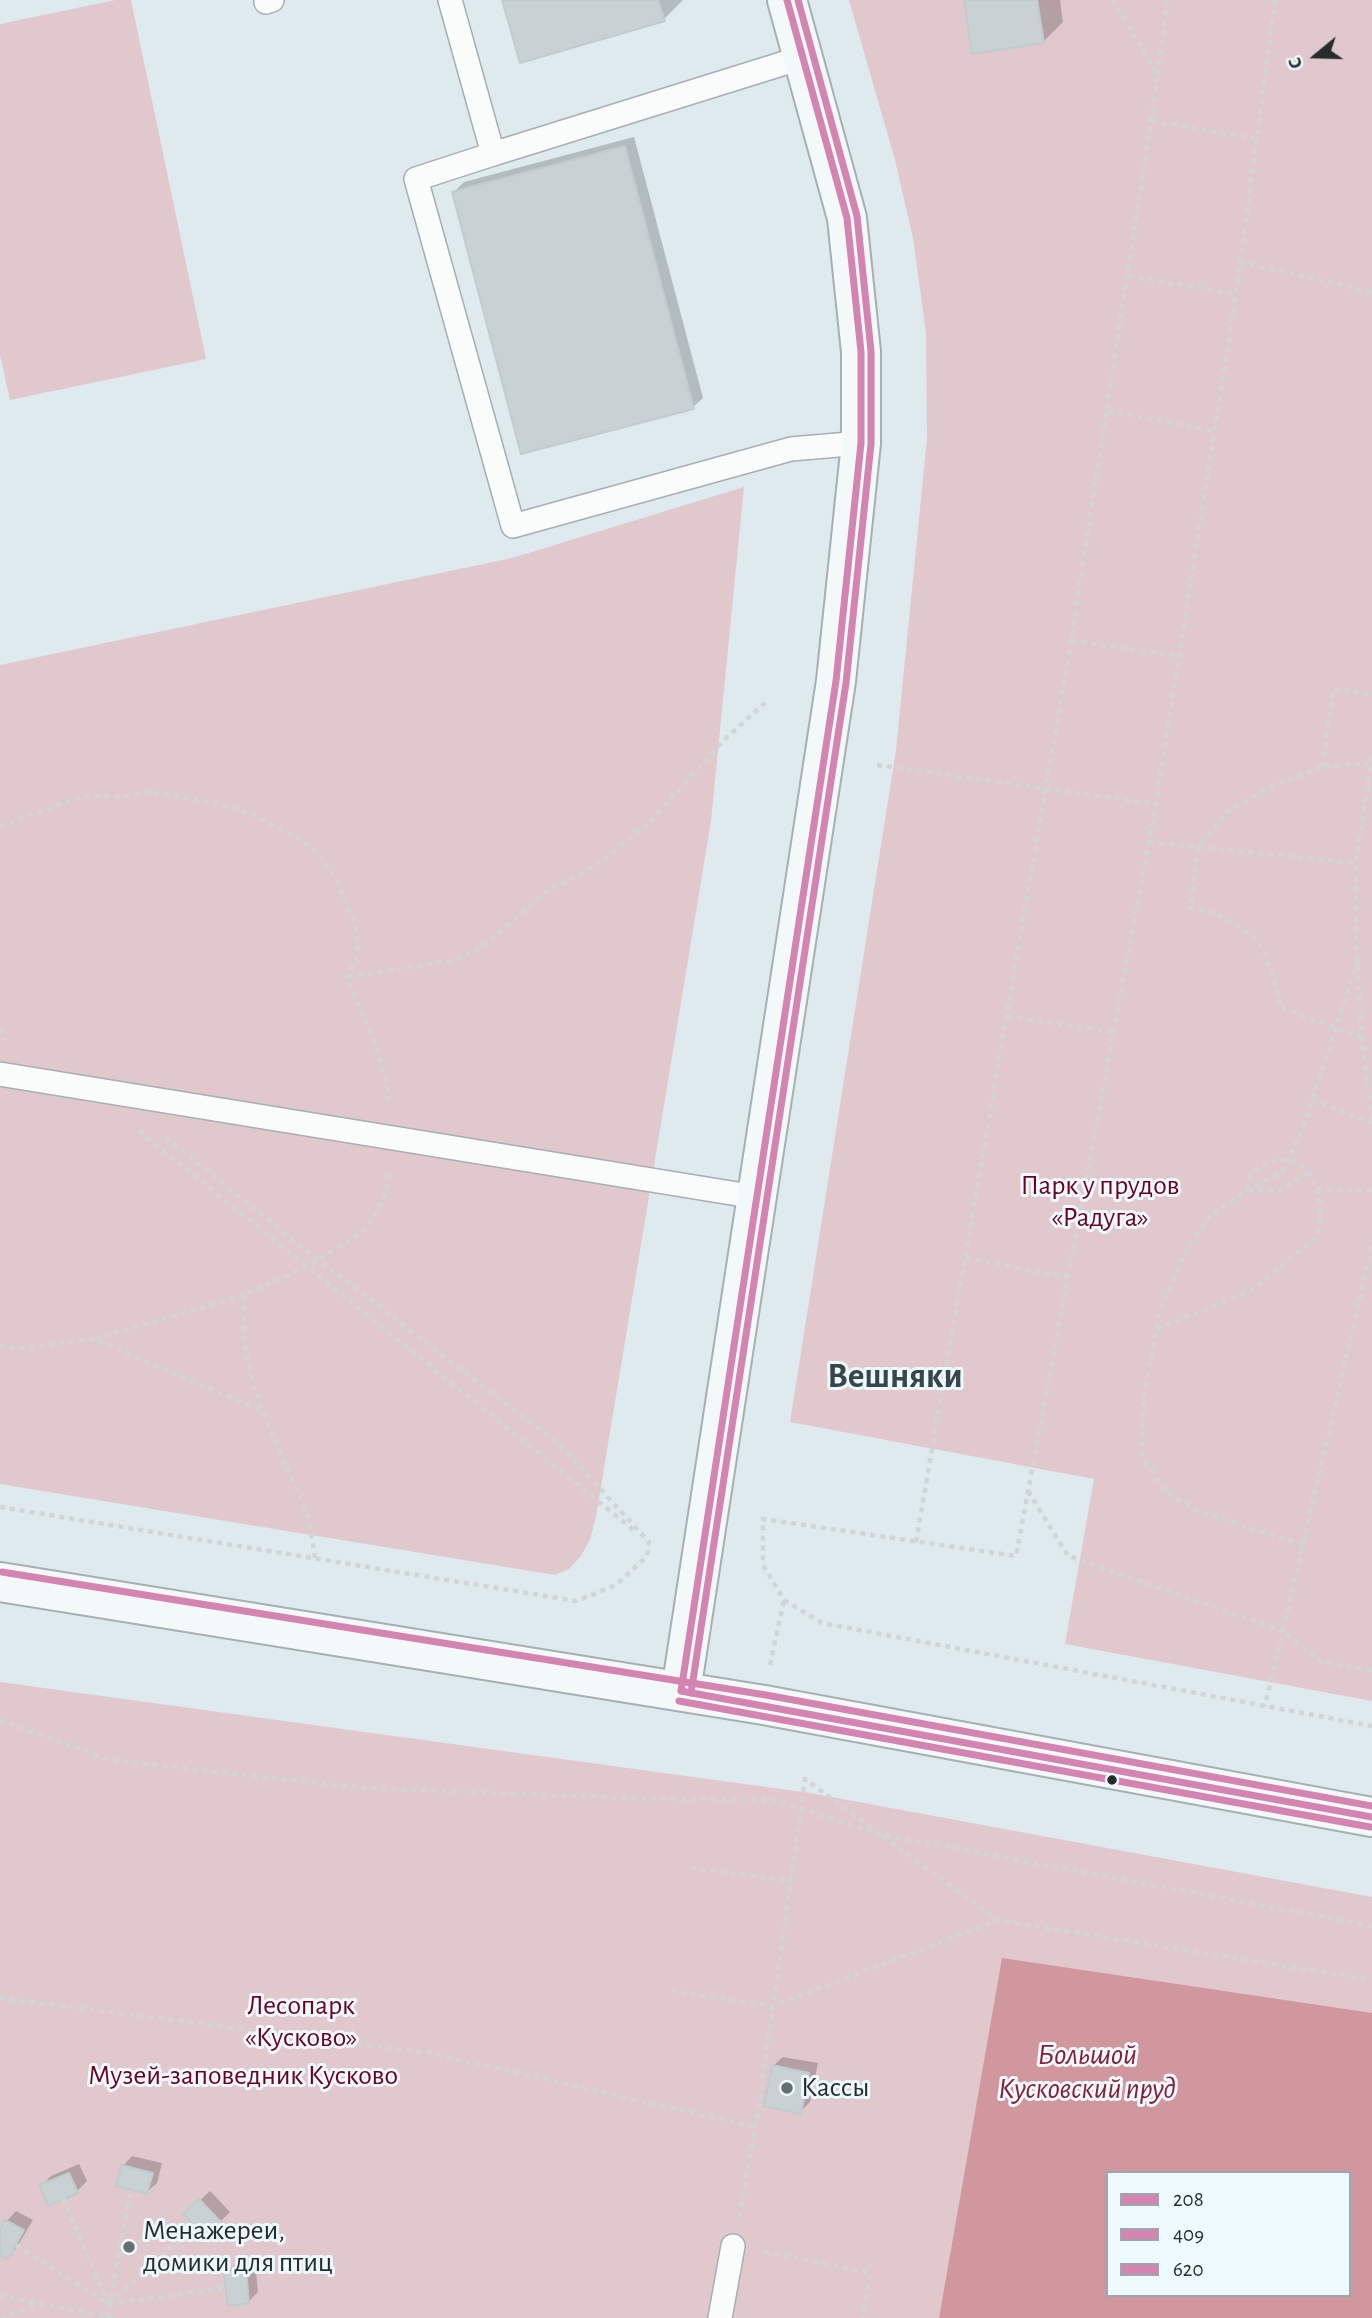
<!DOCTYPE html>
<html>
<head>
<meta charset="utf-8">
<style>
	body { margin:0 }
	#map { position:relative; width:1372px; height:2318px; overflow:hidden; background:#dfeaee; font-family:"Alegreya Sans",sans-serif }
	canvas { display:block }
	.legend { position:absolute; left:1106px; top:2171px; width:245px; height:126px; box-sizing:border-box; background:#edf9fd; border:2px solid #9da7ab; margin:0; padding:9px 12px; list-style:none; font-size:21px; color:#252d2f }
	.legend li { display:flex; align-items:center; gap:14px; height:35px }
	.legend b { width:35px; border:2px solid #9da7ab }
	.north { position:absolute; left:1281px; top:21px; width:70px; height:70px; -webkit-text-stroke:5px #edf9fd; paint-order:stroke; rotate:251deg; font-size:19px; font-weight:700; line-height:28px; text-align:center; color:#252d2f }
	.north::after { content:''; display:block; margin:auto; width:24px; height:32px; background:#252d2f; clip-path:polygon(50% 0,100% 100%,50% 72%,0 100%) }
</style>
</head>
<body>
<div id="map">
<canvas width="1372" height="2318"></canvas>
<ul class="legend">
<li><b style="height:9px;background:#d384b1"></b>208</li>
<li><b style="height:9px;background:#d384b1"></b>409</li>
<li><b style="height:9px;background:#d384b1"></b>620</li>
</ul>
<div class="north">С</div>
</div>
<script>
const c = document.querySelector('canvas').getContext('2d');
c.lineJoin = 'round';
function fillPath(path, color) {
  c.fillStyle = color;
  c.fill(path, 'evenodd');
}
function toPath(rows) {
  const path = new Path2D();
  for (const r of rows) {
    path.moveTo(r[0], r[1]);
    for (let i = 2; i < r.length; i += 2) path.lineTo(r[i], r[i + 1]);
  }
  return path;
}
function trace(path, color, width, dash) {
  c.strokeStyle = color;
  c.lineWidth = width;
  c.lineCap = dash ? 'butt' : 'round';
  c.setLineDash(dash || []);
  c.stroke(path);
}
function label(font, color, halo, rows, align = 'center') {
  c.font = font + ' "Alegreya Sans",sans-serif';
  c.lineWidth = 6;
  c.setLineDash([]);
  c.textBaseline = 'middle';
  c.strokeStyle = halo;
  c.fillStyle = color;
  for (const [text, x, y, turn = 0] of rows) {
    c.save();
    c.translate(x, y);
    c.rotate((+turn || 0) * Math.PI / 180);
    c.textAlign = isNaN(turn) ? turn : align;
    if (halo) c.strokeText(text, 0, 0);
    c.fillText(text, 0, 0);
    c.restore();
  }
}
fillPath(toPath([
	[115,0,131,0,206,359,10,400,0,355,0,24],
	[849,0,1372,0,1372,1701,1065,1644,1094,1479,790,1422,896,750,927,438,926,333,913,238,895,160],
	[744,487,711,821,596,1517,590,1539,581,1556,569,1569,555,1575,0,1484,0,665,512,558],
	[0,1682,810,1793,1372,1897,1372,2318,0,2318],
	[1108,2173,1349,2173,1349,2295,1108,2295]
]), '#e1c8cc');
fillPath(toPath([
	[1002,1958,1372,2013,1372,2318,939,2318],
	[1108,2173,1349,2173,1349,2295,1108,2295]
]), '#d0989e');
fillPath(toPath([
	[504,0,683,0,664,19],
	[966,0,1060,0,1063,22,1043,42],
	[634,137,703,398,693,407,454,192,464,182],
	[783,2057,818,2063,810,2102,800,2112,773,2066],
	[132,2156,162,2163,157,2183,147,2192,123,2166],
	[79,2164,87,2181,77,2191,49,2203,41,2186,51,2176],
	[210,2191,230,2212,206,2236,186,2214],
	[16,2211,33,2220,17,2247,8,2257,0,2253,0,2232,7,2221],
	[255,2261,258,2292,249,2301,226,2274,235,2264]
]), '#0003');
const building = toPath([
	[502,0,658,0,665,21,520,63,502,0],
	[964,0,1037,0,1044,43,972,54,964,0],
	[625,146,694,409,521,454,452,192,625,146],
	[772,2065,809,2073,801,2114,764,2106,772,2065],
	[121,2165,153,2173,147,2194,116,2186,121,2165],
	[69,2173,78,2193,48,2206,39,2185,69,2173],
	[199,2199,222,2223,206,2238,183,2214,199,2199],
	[5,2220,24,2230,8,2259,0,2255,0,2229,5,2220],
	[246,2270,249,2303,228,2306,224,2273,246,2270]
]);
fillPath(building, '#c8d1d4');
trace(building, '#c2cbce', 2);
const lane = toPath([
	[450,0,493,154,804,57],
	[266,2,272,0],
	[493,154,416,179,513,526,791,449,861,443],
	[0,1074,756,1197],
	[720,2318,733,2246]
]);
const secondary = toPath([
	[0,1582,764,1705,1372,1817],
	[681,1691,836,681,861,443,861,352,847,218,787,0]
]);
trace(lane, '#a6afb2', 26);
trace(secondary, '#a6afb2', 42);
trace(toPath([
	[1275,0,1236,294,1156,804,1016,1556,763,1519,763,1565,784,1600,822,1623,1372,1726],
	[1158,75,1167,0],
	[1152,121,1257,139],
	[1240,262,1372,292],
	[1129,276,1236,294],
	[1108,411,1214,431],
	[1071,641,1180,656],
	[1372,757,1356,863,1356,939,1362,1042,1372,1123],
	[877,765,1156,804],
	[1323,767,1333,689,1372,694],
	[0,826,87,795,119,797,151,792,216,803,250,813,303,841,323,859,338,884,357,930,357,956,347,978,374,1040,387,1084,389,1104],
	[1149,842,1356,863],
	[348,977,448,961,474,952,490,941,548,890,575,878,603,860,647,825,722,742,769,699],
	[1008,1017,1114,1032],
	[0,1028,4,1041],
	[1362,1037,1281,1008,1274,979,1265,954,1254,937,1237,925,1217,914,1190,908,1198,847,1228,811,1270,787,1323,766,1369,764],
	[1312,1100,1372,1123],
	[139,1131,636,1532],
	[1317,1189,1372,1190],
	[1248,1190,1278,1191,1309,1172],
	[1372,1246,1283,1631,1321,1662,1372,1670],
	[966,1258,1068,1277],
	[1157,1329,1251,1291,1317,1236,1320,1222,1320,1198,1309,1172,1299,1164,1288,1160,1276,1160,1260,1167,1251,1176,1247,1189],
	[95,1339,244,1295],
	[0,1345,17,1349,95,1339,262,1411],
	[1028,1491,1068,1556,1283,1631,1265,1706],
	[0,1507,576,1601,616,1585,647,1556,649,1542,559,1444,318,1260,163,1135],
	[916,1542,1071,641,1158,76,1113,0],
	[1303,1545,1203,1513,1165,1491,1142,1456,1144,1394,1160,1309,1187,1248,1213,1213,1247,1190,1282,1172,1288,1160,1303,1128,1357,961],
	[315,1558,309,1518,269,1427,253,1384,245,1349,244,1295,308,1266,360,1234,374,1217,384,1198,391,1169],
	[770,1665,784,1600],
	[0,1720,110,1760,365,1788,659,1799,774,1800,879,1834,1372,1926],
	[883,1836,997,1920,1372,1980],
	[691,1868,791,1881],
	[671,1991,773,2006,996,1921],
	[0,1998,430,2053,755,2127],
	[63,2199,108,2303],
	[739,2217,759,2106,805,1779,876,1831],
	[16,2245,109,2304,225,2288],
	[764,2252,870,2273,862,2318],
	[0,2296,114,2318],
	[109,2303,194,2227],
	[107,2317,131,2190],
	[1,2318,36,2305]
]), '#d1d5d5', 4.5, [5, 5]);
trace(lane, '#fafcfc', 23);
trace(secondary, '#f3f8f9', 38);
trace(toPath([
	[681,1691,836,681,861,443,861,352,847,218,787,0],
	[681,1691,1372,1817]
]), '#d384b1', 7);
trace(toPath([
	[691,1693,846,683,871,444,871,351,857,216,798,0],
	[679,1701,1370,1827]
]), '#d384b1', 7);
trace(toPath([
	[2,1572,766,1695,1372,1806]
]), '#d384b1', 7);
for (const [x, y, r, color] of [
	[1112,1780,6,"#252d2f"],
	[787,2088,7,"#666f72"],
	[129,2247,7,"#666f72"]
]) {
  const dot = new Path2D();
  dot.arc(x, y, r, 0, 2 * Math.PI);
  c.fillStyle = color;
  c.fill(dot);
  trace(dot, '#edf9fd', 2.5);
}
label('28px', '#6b001f', '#edf9fd', [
	["Парк у прудов",1100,1186],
	["«Радуга»",1100,1218],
	["Лесопарк",301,2006],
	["«Кусково»",301,2038],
	["Музей-заповедник Кусково",243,2076]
]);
label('28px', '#252d2f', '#edf9fd', [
	["Кассы",801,2088],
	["Менажереи,",143,2231],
	["домики для птиц",143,2263]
], 'left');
label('italic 30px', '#862034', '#edf9fd', [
	["Большой",1087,2055],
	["Кусковский пруд",1087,2089]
]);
label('bold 35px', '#35464c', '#edf9fd', [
	["Вешняки",895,1376]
]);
</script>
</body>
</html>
